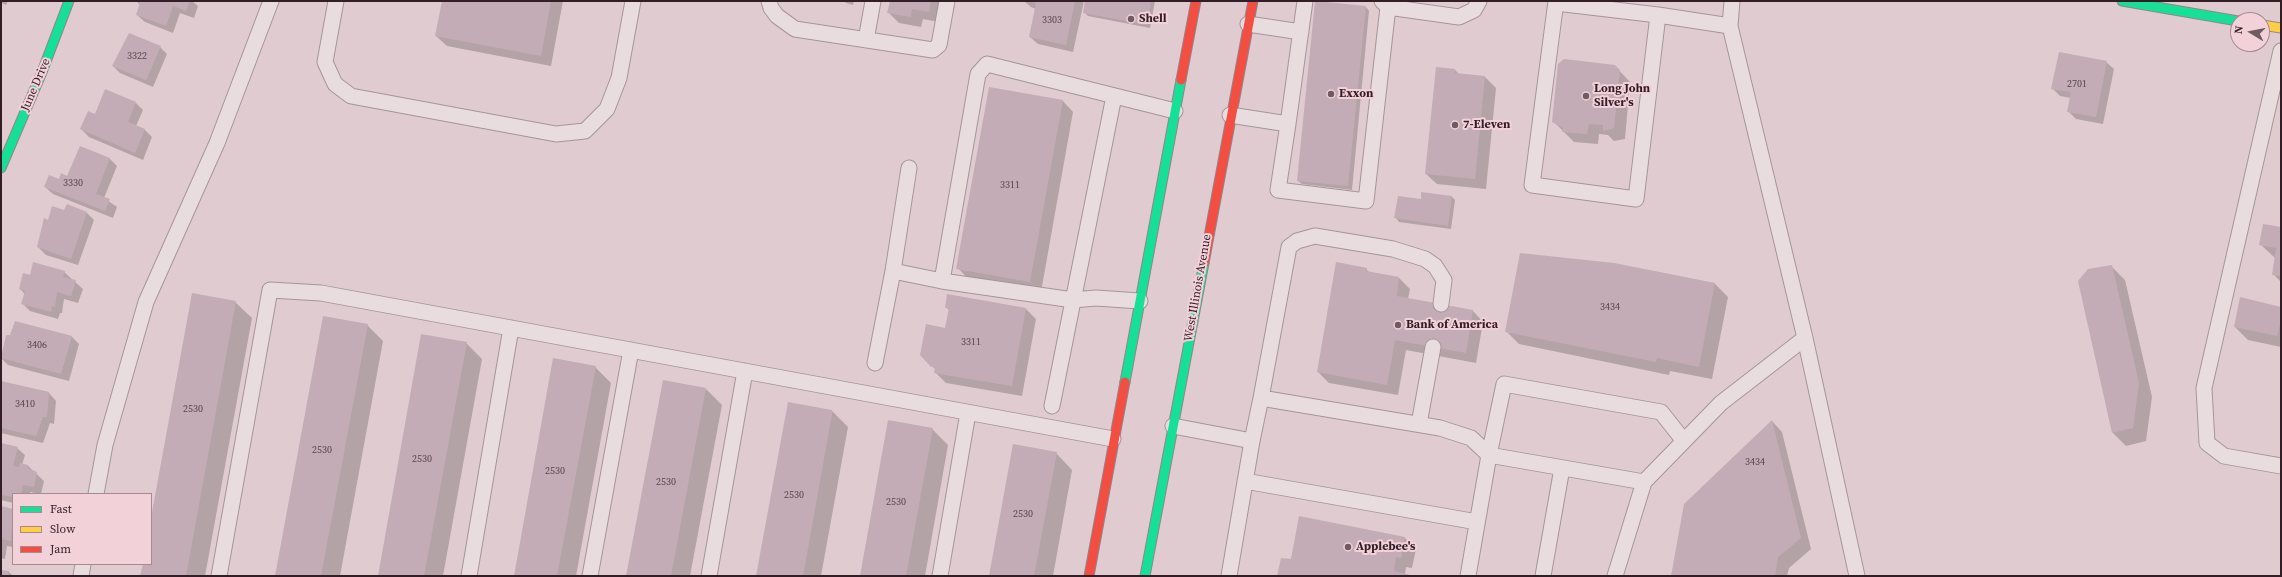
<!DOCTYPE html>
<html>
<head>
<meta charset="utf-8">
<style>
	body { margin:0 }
	#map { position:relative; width:2282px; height:577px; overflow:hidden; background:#e0cbd0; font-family:"Source Serif 4",serif }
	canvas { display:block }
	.frame { position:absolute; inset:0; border:2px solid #331e28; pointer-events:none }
	.legend { position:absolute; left:12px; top:493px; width:140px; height:72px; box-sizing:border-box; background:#f2d1d9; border:1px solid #a68992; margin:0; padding:5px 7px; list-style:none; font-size:12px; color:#331e28 }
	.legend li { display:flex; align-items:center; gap:8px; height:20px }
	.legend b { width:20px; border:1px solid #a68992 }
	.north { position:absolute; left:2230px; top:12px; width:40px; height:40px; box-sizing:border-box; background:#f2d1d9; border:1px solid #a68992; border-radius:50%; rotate:280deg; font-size:11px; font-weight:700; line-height:16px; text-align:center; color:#331e28 }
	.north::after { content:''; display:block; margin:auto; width:14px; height:18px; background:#705b63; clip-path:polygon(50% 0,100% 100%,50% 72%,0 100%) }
</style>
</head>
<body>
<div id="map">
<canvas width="2282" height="577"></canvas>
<div class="frame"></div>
<ul class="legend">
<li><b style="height:5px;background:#16e098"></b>Fast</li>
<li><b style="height:5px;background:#ffcf43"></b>Slow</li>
<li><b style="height:5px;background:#f24e42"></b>Jam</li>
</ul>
<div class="north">N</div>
</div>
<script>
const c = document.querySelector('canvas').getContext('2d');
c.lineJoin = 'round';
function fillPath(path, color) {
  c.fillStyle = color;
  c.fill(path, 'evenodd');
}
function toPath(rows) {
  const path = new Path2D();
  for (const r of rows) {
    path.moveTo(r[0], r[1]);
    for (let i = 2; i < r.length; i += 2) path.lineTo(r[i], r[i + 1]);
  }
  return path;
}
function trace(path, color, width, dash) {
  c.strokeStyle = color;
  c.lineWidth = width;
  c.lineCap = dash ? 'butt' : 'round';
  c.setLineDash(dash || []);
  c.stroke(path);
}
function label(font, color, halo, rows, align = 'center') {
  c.font = font + ' "Source Serif 4",serif';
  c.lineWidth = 4;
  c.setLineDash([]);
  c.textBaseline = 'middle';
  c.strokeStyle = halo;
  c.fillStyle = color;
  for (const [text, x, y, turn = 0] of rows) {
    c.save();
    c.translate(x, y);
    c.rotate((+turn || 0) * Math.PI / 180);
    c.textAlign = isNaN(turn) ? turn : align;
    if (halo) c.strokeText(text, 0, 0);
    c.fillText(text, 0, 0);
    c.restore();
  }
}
fillPath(toPath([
	[1,1,8,1,6,5,1,3],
	[136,1,192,1,198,6,194,18,180,13,173,33,145,22,137,15,140,5],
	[443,1,563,1,551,66,447,46,436,36],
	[844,1,854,1,853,5,846,3],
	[891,1,950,1,939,22,923,19,921,27,899,23,889,13],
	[1024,1,1084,1,1073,52,1038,44,1030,37,1036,9,1031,7],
	[1087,1,1155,1,1150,28,1088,16,1084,12],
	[1366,7,1369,11,1352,190,1302,184,1298,181],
	[160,47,167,54,153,87,120,73,113,66],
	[2106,62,2114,69,2103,124,2076,119,2068,111,2071,98,2060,96,2052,88],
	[1615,66,1630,82,1625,139,1614,141,1608,135,1599,134,1598,144,1574,142,1553,121],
	[1455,70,1460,75,1485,77,1496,88,1486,189,1437,184,1426,174],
	[990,88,1063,101,1073,112,1041,292,968,279,958,268],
	[136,103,143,110,136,126,145,130,152,137,143,160,89,137,81,129,95,115],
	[80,148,110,159,117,166,104,198,117,207,113,218,53,194,45,187,68,177],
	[1452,197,1455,200,1451,229,1399,222,1396,218,1421,200],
	[65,211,87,213,94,220,78,265,46,255,38,247,48,221],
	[2281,228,2281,282,2273,274,2275,258,2260,244],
	[2112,267,2125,280,2152,397,2146,441,2126,446,2113,433],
	[1366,269,1370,273,1399,278,1410,289,1408,299,1473,311,1483,322,1476,363,1406,350,1398,395,1329,383,1318,372],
	[64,272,83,289,78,303,64,299,62,313,60,313,58,319,30,311,22,303,25,294,20,289,30,277],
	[1715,284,1728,297,1712,379,1670,371,1669,375,1519,344,1506,331],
	[235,302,252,318,205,576,141,576,144,564,151,564,151,523],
	[946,307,1026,309,1036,319,1022,396,946,383,935,372,936,370,921,355,946,329,950,311],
	[2281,308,2281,347,2248,340,2235,327],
	[367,325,383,341,340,576,276,576],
	[7,336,72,337,79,344,69,381,8,365,1,358],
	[466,343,482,359,443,576,379,576],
	[595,367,611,383,576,576,515,576],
	[1,382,49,393,56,401,54,424,50,423,43,443,1,433],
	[706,389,722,405,690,576,627,576],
	[832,411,848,427,821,576,757,576],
	[1772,421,1782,432,1811,549,1789,568,1787,576,1672,576],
	[932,429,948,445,925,576,861,576],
	[1,444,17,448,25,455,22,465,27,465,44,481,41,494,30,492,30,494,13,494,13,503,1,500],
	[1056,453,1072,470,1053,576,990,576],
	[1,508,13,510,13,547,7,546,5,559,1,558],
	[1300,517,1405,538,1416,549,1412,568,1406,567,1405,574,1412,576,1278,576,1291,561],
	[1,571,9,572,13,576,1,576]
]), '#0003');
fillPath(toPath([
	[135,1,190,1,186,11,173,6,166,26,136,15,140,3],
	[442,1,551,1,541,56,435,36],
	[890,1,931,1,929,12,912,9,911,17,887,13],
	[1029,1,1075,1,1066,45,1029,37,1036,3],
	[1085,1,1151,1,1147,25,1083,13],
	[1315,1,1366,6,1348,186,1297,181],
	[129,33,161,46,146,80,112,66],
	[2059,52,2107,61,2096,117,2067,112,2071,92,2051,89],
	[1564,59,1615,65,1620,70,1614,128,1603,131,1603,125,1589,124,1587,134,1562,132,1563,128,1552,122,1558,64],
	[1436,67,1455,69,1455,73,1485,76,1475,179,1425,174],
	[989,87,1063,100,1030,282,956,269],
	[105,89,136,102,128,122,145,129,135,153,80,129,88,111,95,114],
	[80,146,110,158,96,194,110,199,105,211,44,187,49,175,59,179,61,173,67,176],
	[1421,192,1452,196,1448,226,1394,218,1398,196,1421,199],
	[67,204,87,212,71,259,37,247,44,218,48,220,52,206,64,210],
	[2263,224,2281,227,2281,276,2272,275,2276,248,2259,245],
	[1520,253,1614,263,1715,283,1699,367,1657,358,1656,362,1505,332],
	[33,262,65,271,63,277,76,280,71,296,57,292,55,307,52,306,51,312,21,304,25,291,19,289,23,273,30,275],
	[1336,262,1367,268,1366,271,1399,277,1397,296,1473,310,1466,353,1395,340,1387,385,1317,372],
	[2112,265,2139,383,2133,428,2112,433,2078,281,2088,269],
	[192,293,236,301,186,576,140,576,143,564,151,564,151,518],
	[947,294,1026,308,1012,386,934,373,935,367,931,367,920,355,926,324,945,328,949,308,945,308],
	[2240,297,2281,307,2281,320,2277,336,2234,327],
	[323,316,368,324,321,576,275,576],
	[15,321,72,336,61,374,1,358,6,335,10,335],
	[421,334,467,342,424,576,378,576],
	[553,358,596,366,557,576,514,576],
	[663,380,706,388,671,576,626,576],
	[1,381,49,392,47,417,43,417,36,436,1,428],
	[788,402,832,410,832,414,803,576,756,576],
	[888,420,933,428,906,576,860,576],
	[1772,420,1801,538,1778,557,1775,576,1671,576,1684,504],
	[1,443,18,447,13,466,19,467,20,463,28,465,27,468,37,472,34,487,23,485,21,494,13,494,13,497,1,495],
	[1013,444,1057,452,1034,576,989,576],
	[1,506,13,509,11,541,1,539],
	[1299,516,1405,537,1401,558,1396,557,1394,571,1414,576,1277,576,1281,558,1291,559],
	[1,570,9,571,8,576,1,576]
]), '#c3acb6');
const lane = toPath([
	[336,1,325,62,335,84,351,96,556,134,585,131,607,109,619,78,633,1],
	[769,1,771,8,777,16,795,29,933,50,939,45,947,1],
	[1556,1,1532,185,1636,199,1658,15,1730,26],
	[1732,1,1730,26,1805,338,1857,576],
	[1556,3,1658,15],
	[1388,7,1459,17,1474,10,1479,1],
	[1248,24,1301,32],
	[866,40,873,1],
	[2281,51,2204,388,2207,443,2224,456,2281,466],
	[1230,115,1288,124,1278,190,1366,201,1388,7,1382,1],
	[1288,124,1305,1],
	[893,271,942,281],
	[1140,301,1096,298,1073,300,942,281,978,74,987,64,1175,111],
	[875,363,893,271,909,168],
	[1261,398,1289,247,1297,241,1315,236,1393,249,1425,259,1435,266,1444,280,1441,304],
	[1052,406,1114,96],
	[1419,424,1433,347],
	[1173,426,1252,441,1229,576],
	[1252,441,1261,398,1440,428,1471,438,1489,455,1504,384,1661,412,1684,441],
	[1245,481,1477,522],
	[96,494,105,445,146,302,217,143,271,1],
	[81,576,83,564],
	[219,576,270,290,321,293,1113,439],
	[469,576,511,328],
	[590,576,631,350],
	[709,576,745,371],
	[940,576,968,413],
	[1468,576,1489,455,1644,482],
	[1543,576,1562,468],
	[1615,576,1644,482,1721,403,1805,338]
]);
const fast = toPath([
	[2122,1,2238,21],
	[1,168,42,72,69,1],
	[1125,382,1181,80],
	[1145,576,1204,263]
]);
const slow = toPath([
	[2262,25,2281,28]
]);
const jam = toPath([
	[1181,80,1196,1],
	[1204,263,1253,1],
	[1089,576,1125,382]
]);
trace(lane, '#a5959a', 17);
trace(fast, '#95848a', 11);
trace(slow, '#95848a', 11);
trace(jam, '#95848a', 11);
trace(lane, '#e8dcdf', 15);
trace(fast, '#16e098', 9);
trace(slow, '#ffcf43', 9);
trace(jam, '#f24e42', 9);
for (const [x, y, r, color] of [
	[1131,19,4,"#705b63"],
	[1331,94,4,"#705b63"],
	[1586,96,4,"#705b63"],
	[1455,125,4,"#705b63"],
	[1398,325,4,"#705b63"],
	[1348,547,4,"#705b63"]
]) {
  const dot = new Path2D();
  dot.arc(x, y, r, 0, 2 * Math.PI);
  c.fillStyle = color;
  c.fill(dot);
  trace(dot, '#f2d1d9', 1.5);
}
label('10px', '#57424c', null, [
	["3303",1052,20],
	["3322",137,56],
	["2701",2077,84],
	["3330",73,183],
	["3311",1010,185],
	["3434",1610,307],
	["3311",971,342],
	["3406",37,345],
	["3410",25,404],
	["2530",193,409],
	["2530",322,450],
	["2530",422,459],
	["3434",1755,462],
	["2530",555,471],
	["2530",666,482],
	["2530",794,495],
	["2530",896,502],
	["2530",1023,514]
]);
label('bold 12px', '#331e28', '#f2d1d9', [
	["Shell",1139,19],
	["Long John",1594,89],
	["Silver's",1594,103],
	["Exxon",1339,94],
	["7-Eleven",1463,125],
	["Bank of America",1406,325],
	["Applebee's",1356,547]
], 'left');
label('12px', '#331e28', '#f2d1d9', [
	["June Drive",36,85,-67],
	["West Illinois Avenue",1198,288,-80]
]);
</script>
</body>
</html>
